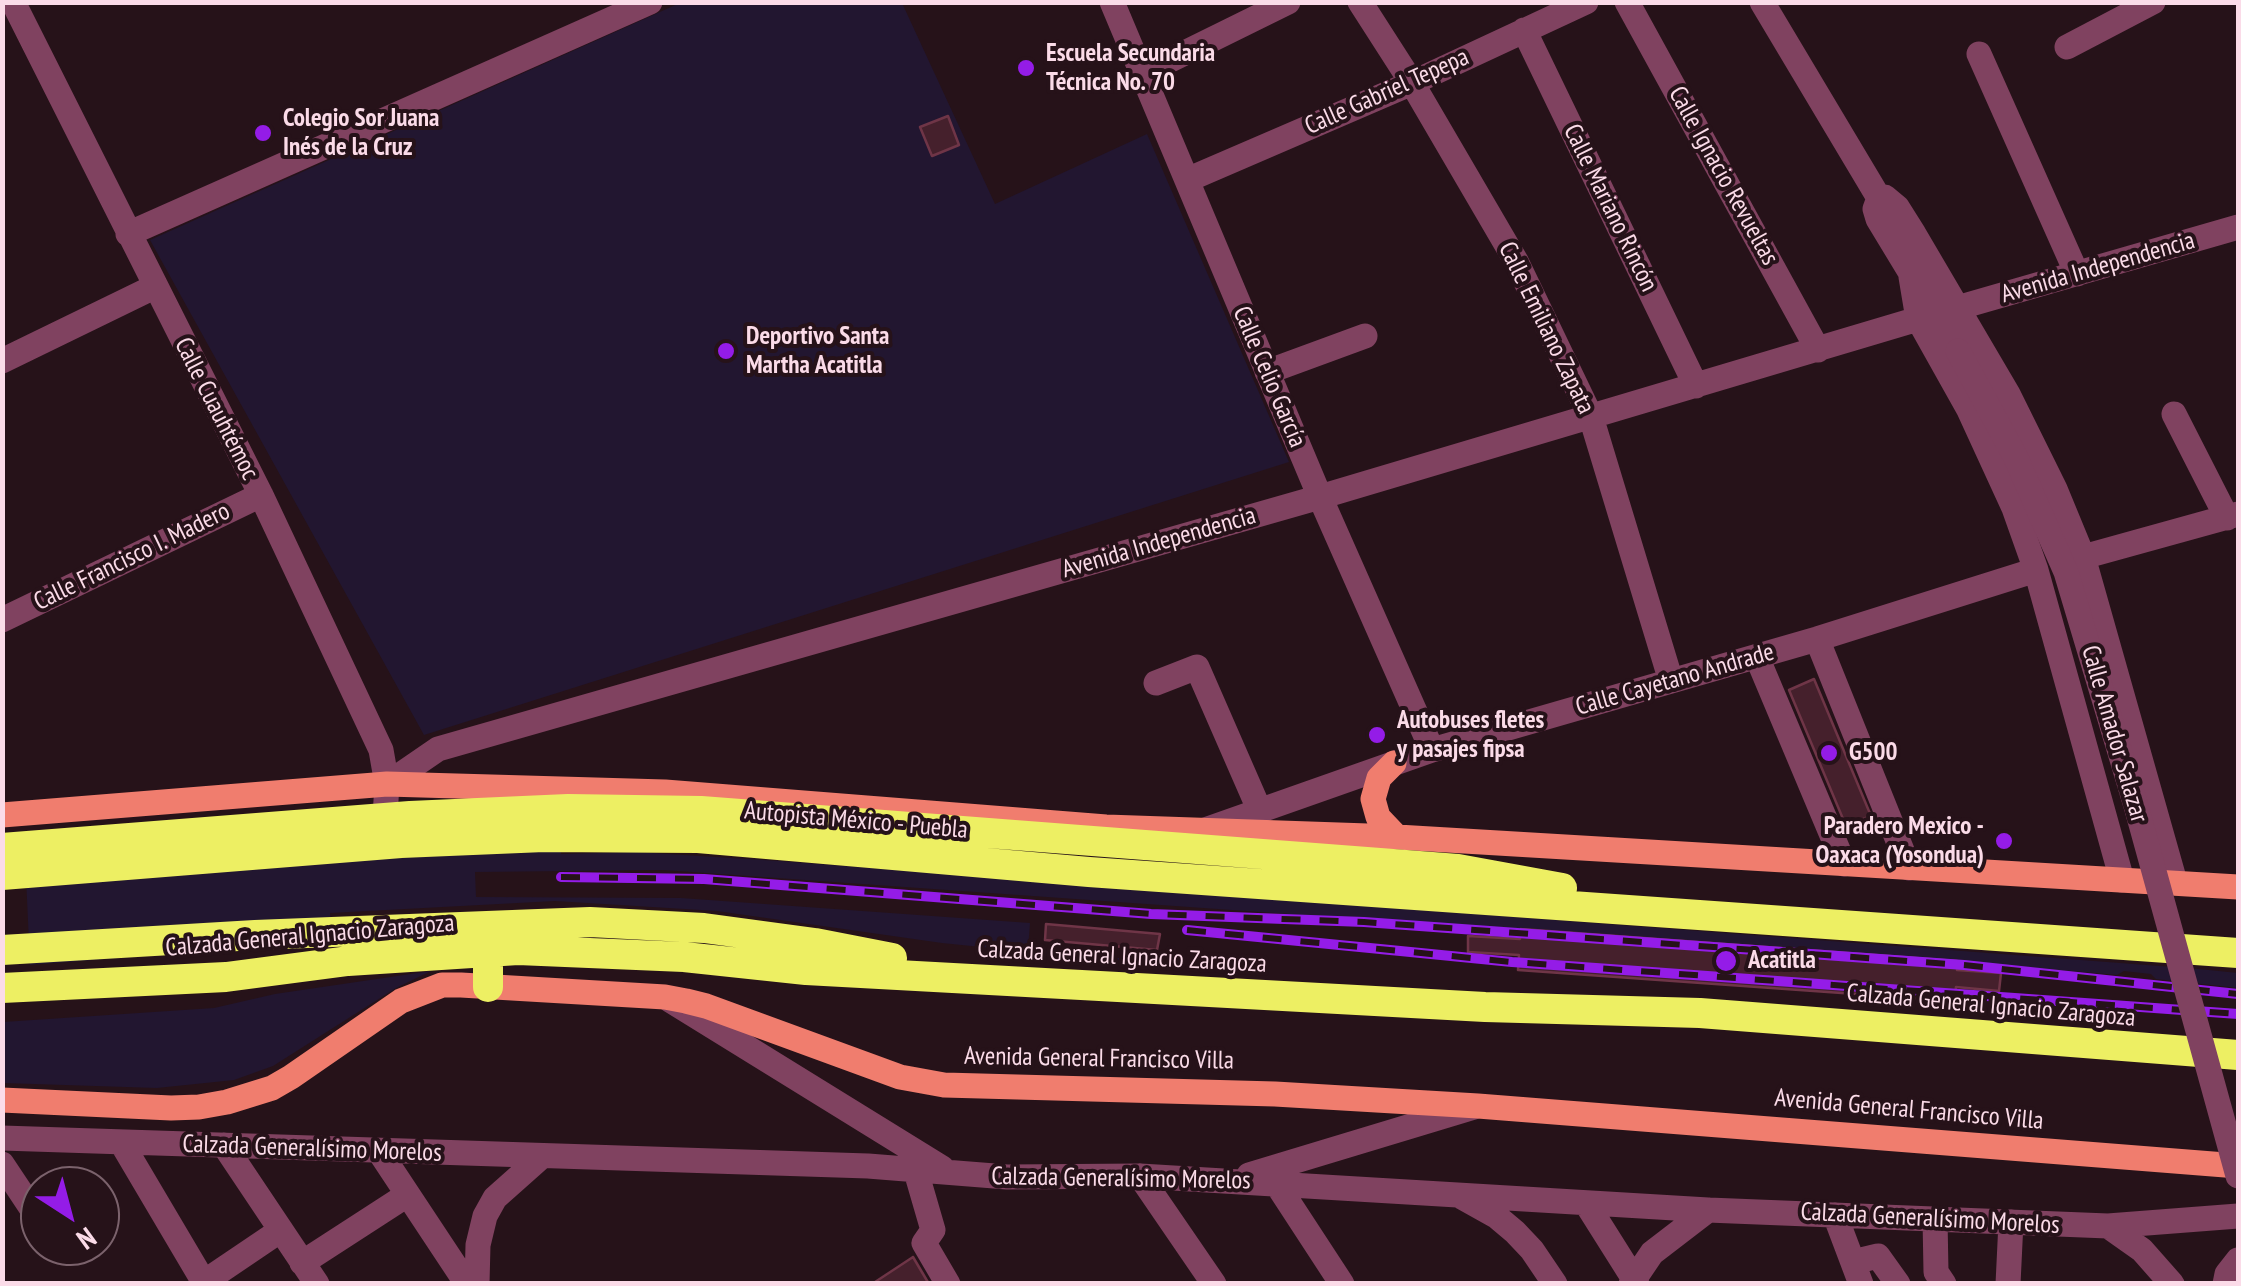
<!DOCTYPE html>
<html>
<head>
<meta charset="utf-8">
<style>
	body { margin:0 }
	#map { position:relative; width:2241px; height:1286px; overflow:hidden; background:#261219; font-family:"PT Sans Narrow",sans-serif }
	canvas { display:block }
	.frame { position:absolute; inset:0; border:5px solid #fbdbe8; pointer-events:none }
	.north { position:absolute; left:20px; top:1166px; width:100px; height:100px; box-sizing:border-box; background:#261219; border:2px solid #7b626c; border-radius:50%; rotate:144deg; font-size:28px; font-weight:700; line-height:40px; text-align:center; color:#fbdbe8 }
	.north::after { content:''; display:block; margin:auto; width:35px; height:45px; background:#941ce7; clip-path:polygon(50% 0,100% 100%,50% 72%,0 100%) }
</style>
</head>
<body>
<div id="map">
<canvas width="2241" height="1286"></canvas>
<div class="frame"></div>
<div class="north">N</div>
</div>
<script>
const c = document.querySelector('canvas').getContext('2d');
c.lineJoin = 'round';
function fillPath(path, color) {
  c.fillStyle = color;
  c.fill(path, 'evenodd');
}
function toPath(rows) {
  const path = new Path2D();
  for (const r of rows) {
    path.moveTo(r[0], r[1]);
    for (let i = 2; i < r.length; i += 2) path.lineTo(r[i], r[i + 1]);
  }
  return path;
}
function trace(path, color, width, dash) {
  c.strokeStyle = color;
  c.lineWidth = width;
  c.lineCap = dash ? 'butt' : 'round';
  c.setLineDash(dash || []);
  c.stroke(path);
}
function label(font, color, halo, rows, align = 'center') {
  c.font = font + ' "PT Sans Narrow",sans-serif';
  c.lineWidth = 8;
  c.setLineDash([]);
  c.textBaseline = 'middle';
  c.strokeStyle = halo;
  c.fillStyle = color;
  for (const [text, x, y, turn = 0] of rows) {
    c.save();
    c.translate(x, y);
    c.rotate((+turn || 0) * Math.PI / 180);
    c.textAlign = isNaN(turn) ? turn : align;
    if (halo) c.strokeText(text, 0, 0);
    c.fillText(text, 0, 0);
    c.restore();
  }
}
fillPath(toPath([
	[680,3,902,3,995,204,1147,134,1289,462,424,735,150,240],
	[561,819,561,854,636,852,779,861,2199,969,2238,973,2238,988,2156,979,2151,974,2124,971,2117,975,1957,961,663,870,475,872,476,897,681,898,1030,923,1028,950,1119,958,1119,961,942,943,717,911,555,901,330,913,333,941,30,965,25,855],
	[431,971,396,988,273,1066,234,1080,157,1088,3,1083,3,1022,214,1008,275,994]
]), '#221630');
const building = toPath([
	[948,116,959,145,932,156,920,127,948,116],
	[1814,679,1871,816,1846,826,1789,690,1814,679],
	[1046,924,1160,934,1157,950,1045,940,1046,924],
	[1521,929,1957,961,1957,970,2001,973,1999,991,1956,987,1954,1001,1518,970,1519,955,1468,952,1468,936,1520,939,1521,929],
	[913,1257,929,1284,872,1284,913,1257]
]);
fillPath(building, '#45202c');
trace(building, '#6f3547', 2.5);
trace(toPath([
	[13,2,261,495,381,750,387,784,385,817],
	[1112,2,1320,497,1432,750],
	[1360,2,1412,83,1516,261,1591,417,1671,681],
	[1627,2,1818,350],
	[1762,2,1879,198,1885,197,1897,207,1914,234,2008,394,2055,489,2083,557,2175,882],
	[1524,30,1696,386],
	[2067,47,2153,2],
	[1979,54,2077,274],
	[1142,74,1288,2],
	[1187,180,1412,83,1586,2],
	[1879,198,1875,209,1878,219,1958,351],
	[128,234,650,2],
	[1911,277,1918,319,1969,410,2014,508,2036,570,2122,880],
	[1957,308,2238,227],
	[2,361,154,287],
	[1267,372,1365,336],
	[2174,414,2227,518],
	[2083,557,2238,514],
	[2,620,261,495],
	[1817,639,1909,868],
	[1757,657,1844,864],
	[1156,683,1197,667,1259,809],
	[387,784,438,749,1320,497,1938,313],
	[1202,831,1432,750,1817,639,2036,570],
	[670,1000,942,1168],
	[2,1138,868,1166,1007,1177,1140,1176,1708,1210,2108,1226,2238,1216],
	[121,1142,205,1284],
	[224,1145,317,1284],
	[379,1151,467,1284],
	[2,1164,32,1209],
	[915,1168,933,1230,924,1243,948,1284],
	[1249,1175,1474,1107],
	[1140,1176,1214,1284],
	[1276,1183,1342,1284],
	[1462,1197,1496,1216,1515,1232,1532,1250,1555,1284],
	[1586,1203,1637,1284],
	[1835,1215,1861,1284],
	[1935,1219,1936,1272,1944,1284],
	[2108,1226,2142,1250,2172,1284],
	[1853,1262,1878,1256,1898,1284],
	[302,1263,407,1195],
	[204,1282,281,1230],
	[477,1284,478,1245,485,1216,495,1198,540,1158],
	[1631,1284,1652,1253,1708,1210],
	[2008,1284,2011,1222],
	[2225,1284,2227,1274,2238,1260]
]), '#804260', 25);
trace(toPath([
	[1394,763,1379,778,1373,799,1378,817,1397,837],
	[2,815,387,784,665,792,1106,827,1397,837,2238,887],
	[2,1100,171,1108,199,1107,227,1102,272,1088,291,1077,401,1001,442,985,461,985,665,997,686,1001,706,1006,900,1077,944,1085,1275,1094,1478,1106,2238,1166]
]), '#f07d6e', 25);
trace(toPath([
	[2,848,410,816,568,809,701,811,1458,869,1562,888],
	[2,875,401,843,544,837,698,838,1089,872,2238,953],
	[2,950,255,935,590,922,704,928,815,943,892,958],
	[488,950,488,987],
	[2,988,226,977,348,961,518,950,684,957,806,970,1485,1007,1700,1013,2238,1055]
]), '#edef63', 30);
const rail = toPath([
	[561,877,704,879,1151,914,1364,922,1964,965,2238,994],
	[1187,930,1512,962,2238,1014]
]);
trace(rail, '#941ce7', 10);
trace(rail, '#261219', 6, [19]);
trace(toPath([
	[1958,351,2015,456,2066,572,2136,806,2238,1176]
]), '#804260', 25);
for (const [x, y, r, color] of [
	[1026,68,10,"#941ce7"],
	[263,133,10,"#941ce7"],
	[726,351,10,"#941ce7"],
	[1377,735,10,"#941ce7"],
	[1829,753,10,"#941ce7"],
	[2004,841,10,"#941ce7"],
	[1726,961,12,"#941ce7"]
]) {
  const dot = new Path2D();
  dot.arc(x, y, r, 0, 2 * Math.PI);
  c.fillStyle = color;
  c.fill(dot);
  trace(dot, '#261219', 4);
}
label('bold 25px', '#fbdbe8', '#261219', [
	["Escuela Secundaria",1046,54],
	["Técnica No. 70",1046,83],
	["Colegio Sor Juana",283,119],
	["Inés de la Cruz",283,148],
	["Deportivo Santa",746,337],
	["Martha Acatitla",746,366],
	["Autobuses fletes",1397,721],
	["y pasajes fipsa",1397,750],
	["G500",1849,753],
	["Paradero Mexico -",1984,827,"right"],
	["Oaxaca (Yosondua)",1984,856,"right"],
	["Acatitla",1748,961]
], 'left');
label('25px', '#fbdbe8', '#261219', [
	["Calle Gabriel Tepepa",1387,92,-24],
	["Calle Ignacio Revueltas",1723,176,61],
	["Calle Mariano Rincón",1610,208,64],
	["Avenida Independencia",2098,268,-16],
	["Calle Emiliano Zapata",1546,328,64],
	["Calle Celio García",1269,377,67],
	["Calle Cuauhtémoc",216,409,63],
	["Avenida Independencia",1159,543,-16],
	["Calle Francisco I. Madero",132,557,-26],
	["Calle Cayetano Andrade",1675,680,-16],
	["Calle Amador Salazar",2114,734,74],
	["Autopista México - Puebla",856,821,5],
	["Calzada General Ignacio Zaragoza",310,936,-5],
	["Calzada General Ignacio Zaragoza",1122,957,3],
	["Calzada General Ignacio Zaragoza",1991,1006,5],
	["Avenida General Francisco Villa",1099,1059,1],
	["Avenida General Francisco Villa",1909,1110,5],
	["Calzada Generalísimo Morelos",312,1149,2],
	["Calzada Generalísimo Morelos",1121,1179,1],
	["Calzada Generalísimo Morelos",1930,1219,3]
]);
</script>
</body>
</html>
